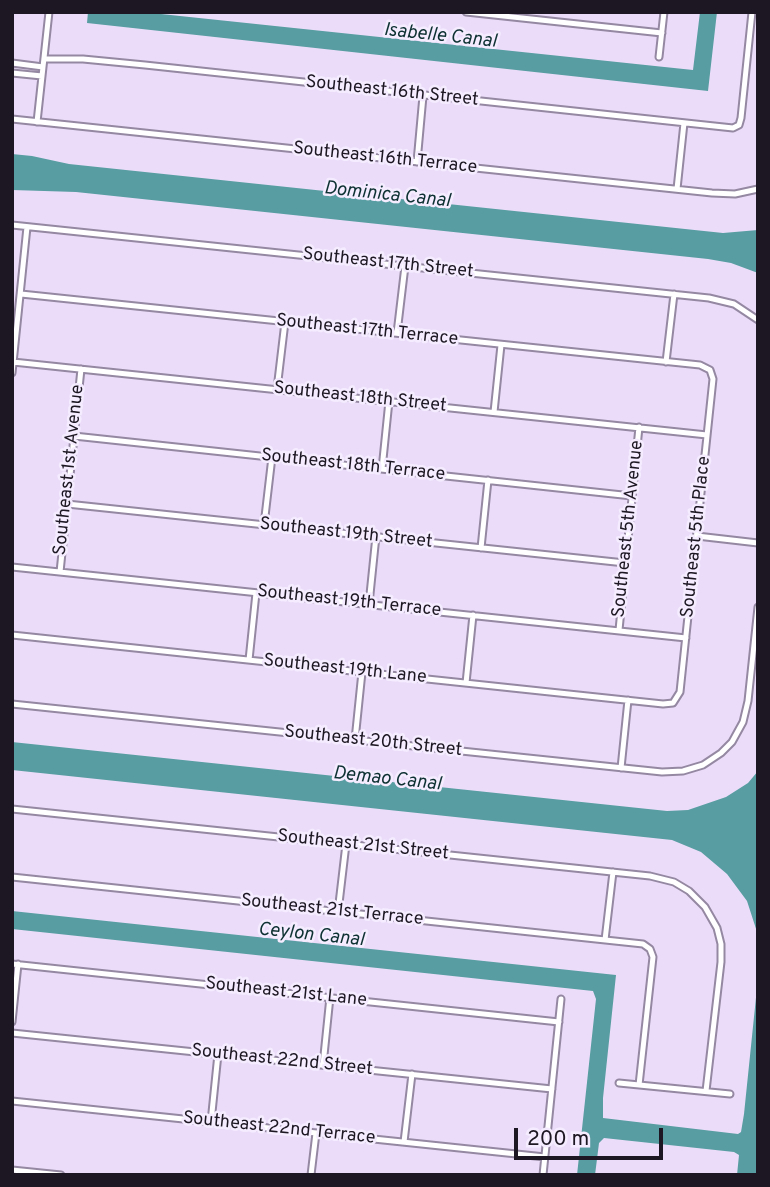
<!DOCTYPE html>
<html>
<head>
<meta charset="utf-8">
<style>
	body { margin:0 }
	#map { position:relative; width:770px; height:1187px; overflow:hidden; background:#ebddfa; font-family:Overpass,sans-serif }
	canvas { display:block }
	.frame { position:absolute; inset:0; border:14px solid #1c1722; pointer-events:none }
	.scale { position:absolute; left:514px; top:1128px; width:149px; height:32px; box-sizing:border-box; border:4px solid #1c1722; border-top:0; padding-left:9px; font-size:21px; line-height:24px; white-space:nowrap; color:#1c1722; -webkit-text-stroke:5px #f5edff; paint-order:stroke }
</style>
</head>
<body>
<div id="map">
<canvas width="770" height="1187"></canvas>
<div class="frame"></div>
<div class="scale">200 m</div>
</div>
<script>
const c = document.querySelector('canvas').getContext('2d');
c.lineJoin = 'round';
function fillPath(path, color) {
  c.fillStyle = color;
  c.fill(path, 'evenodd');
}
function toPath(rows) {
  const path = new Path2D();
  for (const r of rows) {
    path.moveTo(r[0], r[1]);
    for (let i = 2; i < r.length; i += 2) path.lineTo(r[i], r[i + 1]);
  }
  return path;
}
function trace(path, color, width, dash) {
  c.strokeStyle = color;
  c.lineWidth = width;
  c.lineCap = dash ? 'butt' : 'round';
  c.setLineDash(dash || []);
  c.stroke(path);
}
function label(font, color, halo, rows, align = 'center') {
  c.font = font + ' Overpass,sans-serif';
  c.lineWidth = 5;
  c.setLineDash([]);
  c.textBaseline = 'middle';
  c.strokeStyle = halo;
  c.fillStyle = color;
  for (const [text, x, y, turn = 0] of rows) {
    c.save();
    c.translate(x, y);
    c.rotate((+turn || 0) * Math.PI / 180);
    c.textAlign = isNaN(turn) ? turn : align;
    if (halo) c.strokeText(text, 0, 0);
    c.fillText(text, 0, 0);
    c.restore();
  }
}
fillPath(toPath([
	[88,12,142,12,693,70,700,12,717,12,708,91,87,23],
	[12,154,32,156,69,164,723,233,758,230,758,273,731,263,708,259,76,192,12,190],
	[12,742,667,811,688,810,726,797,748,783,758,771,758,935,747,901,727,874,701,852,672,840,12,770],
	[12,911,616,975,603,1098,603,1118,738,1134,741,1132,744,1114,758,978,758,1175,737,1175,739,1155,734,1152,604,1138,599,1143,595,1175,577,1175,596,999,593,991,12,929]
]), '#589da1');
const street = toPath([
	[466,12,662,33],
	[659,57,664,12],
	[44,59,83,59,145,65,733,128,739,125,741,118,752,12],
	[12,63,43,67],
	[12,73,42,76],
	[12,119,712,193,735,194,758,189],
	[37,122,49,12],
	[417,162,423,96],
	[677,189,684,123],
	[12,225,709,298,734,304,758,320],
	[397,333,405,266],
	[13,362,707,435],
	[666,362,674,294],
	[12,373,27,227],
	[277,389,285,322],
	[494,412,501,345],
	[74,436,632,496],
	[382,469,389,401],
	[67,504,625,563],
	[264,525,272,457],
	[697,536,758,543],
	[481,548,488,480],
	[12,567,686,638],
	[60,572,81,369],
	[369,604,376,536],
	[619,630,639,427],
	[12,635,663,704,673,703,680,692,713,379,710,370,700,365,21,294],
	[249,660,256,593],
	[466,683,473,615],
	[12,704,662,772,683,771,703,765,721,753,732,742,743,722,748,701,758,607],
	[355,740,362,672],
	[621,768,628,700],
	[12,809,650,876,674,882,689,891,705,907,717,928,721,944,721,962,706,1091],
	[12,877,643,944,650,949,653,957,639,1085],
	[338,912,346,844],
	[605,940,613,872],
	[12,964,559,1022],
	[12,1022,18,964],
	[12,1033,552,1089],
	[323,1065,330,997],
	[619,1083,730,1094],
	[12,1101,545,1157],
	[211,1122,218,1054],
	[404,1142,412,1074],
	[12,1170,61,1175],
	[311,1175,316,1133],
	[543,1175,561,999]
]);
trace(street, '#9488a2', 9);
trace(street, '#fff', 5);
label('18px', '#1c1722', '#f5edff', [
	["Southeast 16th Street",392,92,6],
	["Southeast 16th Terrace",385,159,6],
	["Southeast 17th Street",388,264,6],
	["Southeast 17th Terrace",367,331,6],
	["Southeast 18th Street",360,398,6],
	["Southeast 18th Terrace",353,466,6],
	["Southeast 1st Avenue",70,470,-84],
	["Southeast 5th Avenue",629,529,-84],
	["Southeast 19th Street",346,534,6],
	["Southeast 5th Place",697,537,-84],
	["Southeast 19th Terrace",349,602,6],
	["Southeast 19th Lane",345,670,6],
	["Southeast 20th Street",373,742,6],
	["Southeast 21st Street",363,846,6],
	["Southeast 21st Terrace",332,911,6],
	["Southeast 21st Lane",286,993,6],
	["Southeast 22nd Street",282,1061,6],
	["Southeast 22nd Terrace",279,1129,6]
]);
label('italic 19px', '#0e3133', '#f5edff', [
	["Isabelle Canal",440,37,6],
	["Dominica Canal",387,196,6],
	["Demao Canal",387,780,6],
	["Ceylon Canal",311,936,6]
]);
</script>
</body>
</html>
